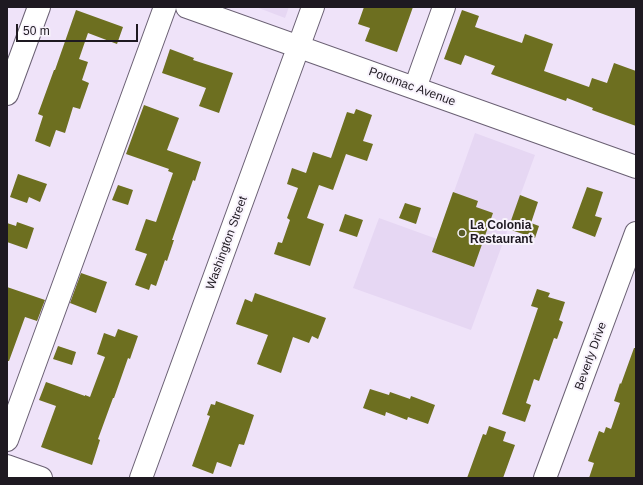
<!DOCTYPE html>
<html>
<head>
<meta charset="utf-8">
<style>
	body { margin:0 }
	#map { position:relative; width:643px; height:485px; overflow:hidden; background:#efe3f9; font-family:Arial,sans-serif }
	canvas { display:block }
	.frame { position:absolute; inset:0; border:8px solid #1e1921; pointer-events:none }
	.scale { position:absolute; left:16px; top:24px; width:122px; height:18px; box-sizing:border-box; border:2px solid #1e1921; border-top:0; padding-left:5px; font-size:12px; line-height:14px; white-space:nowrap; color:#1e1921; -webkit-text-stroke:3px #f8f3fc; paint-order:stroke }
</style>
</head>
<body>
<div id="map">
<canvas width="643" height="485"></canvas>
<div class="frame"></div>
<div class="scale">50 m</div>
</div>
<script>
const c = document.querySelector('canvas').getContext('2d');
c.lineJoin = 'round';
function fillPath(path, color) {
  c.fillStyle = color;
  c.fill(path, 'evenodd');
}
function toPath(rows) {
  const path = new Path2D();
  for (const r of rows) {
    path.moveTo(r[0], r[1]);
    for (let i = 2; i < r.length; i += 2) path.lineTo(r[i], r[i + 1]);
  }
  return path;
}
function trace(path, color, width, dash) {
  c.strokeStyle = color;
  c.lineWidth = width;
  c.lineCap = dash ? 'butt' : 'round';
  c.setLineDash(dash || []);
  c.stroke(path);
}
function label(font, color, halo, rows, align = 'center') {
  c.font = font + ' Arial,sans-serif';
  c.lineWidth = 4;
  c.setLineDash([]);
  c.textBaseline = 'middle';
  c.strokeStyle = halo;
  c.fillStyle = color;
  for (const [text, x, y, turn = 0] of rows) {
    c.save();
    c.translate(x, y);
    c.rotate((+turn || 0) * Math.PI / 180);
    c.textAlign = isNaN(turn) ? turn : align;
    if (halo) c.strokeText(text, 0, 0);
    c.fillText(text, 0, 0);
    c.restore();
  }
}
fillPath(toPath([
	[256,7,289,7,285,18],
	[475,133,535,155,471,330,353,288,379,218,437,239]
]), '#e6d7f3');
fillPath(toPath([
	[364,7,413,7,397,52,365,41,370,28,358,24],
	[76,10,123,27,117,44,88,33,79,59,88,62,82,80,89,83,80,109,73,107,65,133,56,130,50,147,35,141,43,116,38,114,54,70,55,70],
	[462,10,479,16,475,27,522,43,525,34,553,44,544,71,589,87,592,78,607,83,614,63,636,71,636,126,592,110,593,108,567,98,566,101,491,74,495,66,465,55,461,65,444,59],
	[170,49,194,58,193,60,233,73,219,113,199,106,206,88,162,73],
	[144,105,179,118,167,150,201,162,195,181,193,180,172,240,174,240,167,261,165,260,156,286,151,284,149,290,135,285,147,254,135,250,146,219,156,222,173,173,168,171,169,169,126,154],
	[356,109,372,115,363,141,373,144,367,161,346,154,333,190,319,185,307,218,324,224,310,266,274,254,278,242,282,243,290,220,287,218,298,188,287,184,292,168,306,173,313,152,331,158,347,112,354,114],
	[18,174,47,184,40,202,29,197,27,203,10,197],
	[118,185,133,190,128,205,112,200],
	[587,187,603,192,595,216,602,218,595,237,572,228],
	[453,192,478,201,476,207,493,213,474,267,432,252],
	[520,195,538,202,531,223,539,226,535,238,508,229],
	[405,203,421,208,416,224,399,218],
	[345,214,363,220,357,237,339,231],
	[17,222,34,228,27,249,7,242,7,223,16,226],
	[81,273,107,282,96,313,70,303],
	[7,287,45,300,37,321,25,317,9,361,7,361],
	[537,289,550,293,548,297,565,302,559,320,563,322,557,339,554,338,539,381,534,379,526,403,531,405,525,422,502,414,538,308,531,306],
	[255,293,326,318,318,339,312,336,309,343,293,337,281,373,257,364,268,335,236,324,245,299,252,302],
	[118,329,138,336,130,359,128,358,114,398,113,398,98,439,100,440,92,465,41,447,56,406,39,400,46,382,85,396,85,395,90,397,105,357,97,354,104,333,115,337],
	[58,346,76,352,72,365,53,359],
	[634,348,636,348,636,478,589,478,594,463,588,461,599,431,604,433,606,427,611,429,620,403,614,401,620,383,621,384],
	[370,389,389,395,390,392,410,399,411,396,435,405,428,424,408,417,407,420,386,412,385,416,363,408],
	[216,401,254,415,244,445,239,444,231,467,217,462,213,474,192,466,210,416,207,415,211,404,215,405],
	[489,426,506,432,503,441,515,445,503,478,467,478,483,434,486,435]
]), '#6d6f20');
const minor = toPath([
	[187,7,636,167],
	[415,88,444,7],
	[7,94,39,7],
	[7,440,165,7],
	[7,466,41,478],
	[141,478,313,7],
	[545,478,636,233]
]);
trace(minor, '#6a6073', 24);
trace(minor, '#fff', 22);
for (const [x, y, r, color] of [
	[462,233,4,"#5a5c29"]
]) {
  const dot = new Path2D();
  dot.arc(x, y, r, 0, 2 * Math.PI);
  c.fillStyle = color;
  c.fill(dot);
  trace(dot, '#f8f3fc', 1.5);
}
label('12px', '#1e1921', '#f8f3fc', [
	["Potomac Avenue",412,87,20],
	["Washington Street",227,243,-70],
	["Beverly Drive",591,356,-70]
]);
label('bold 12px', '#1e1921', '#f8f3fc', [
	["La Colonia",470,226],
	["Restaurant",470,240]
], 'left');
</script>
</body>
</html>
